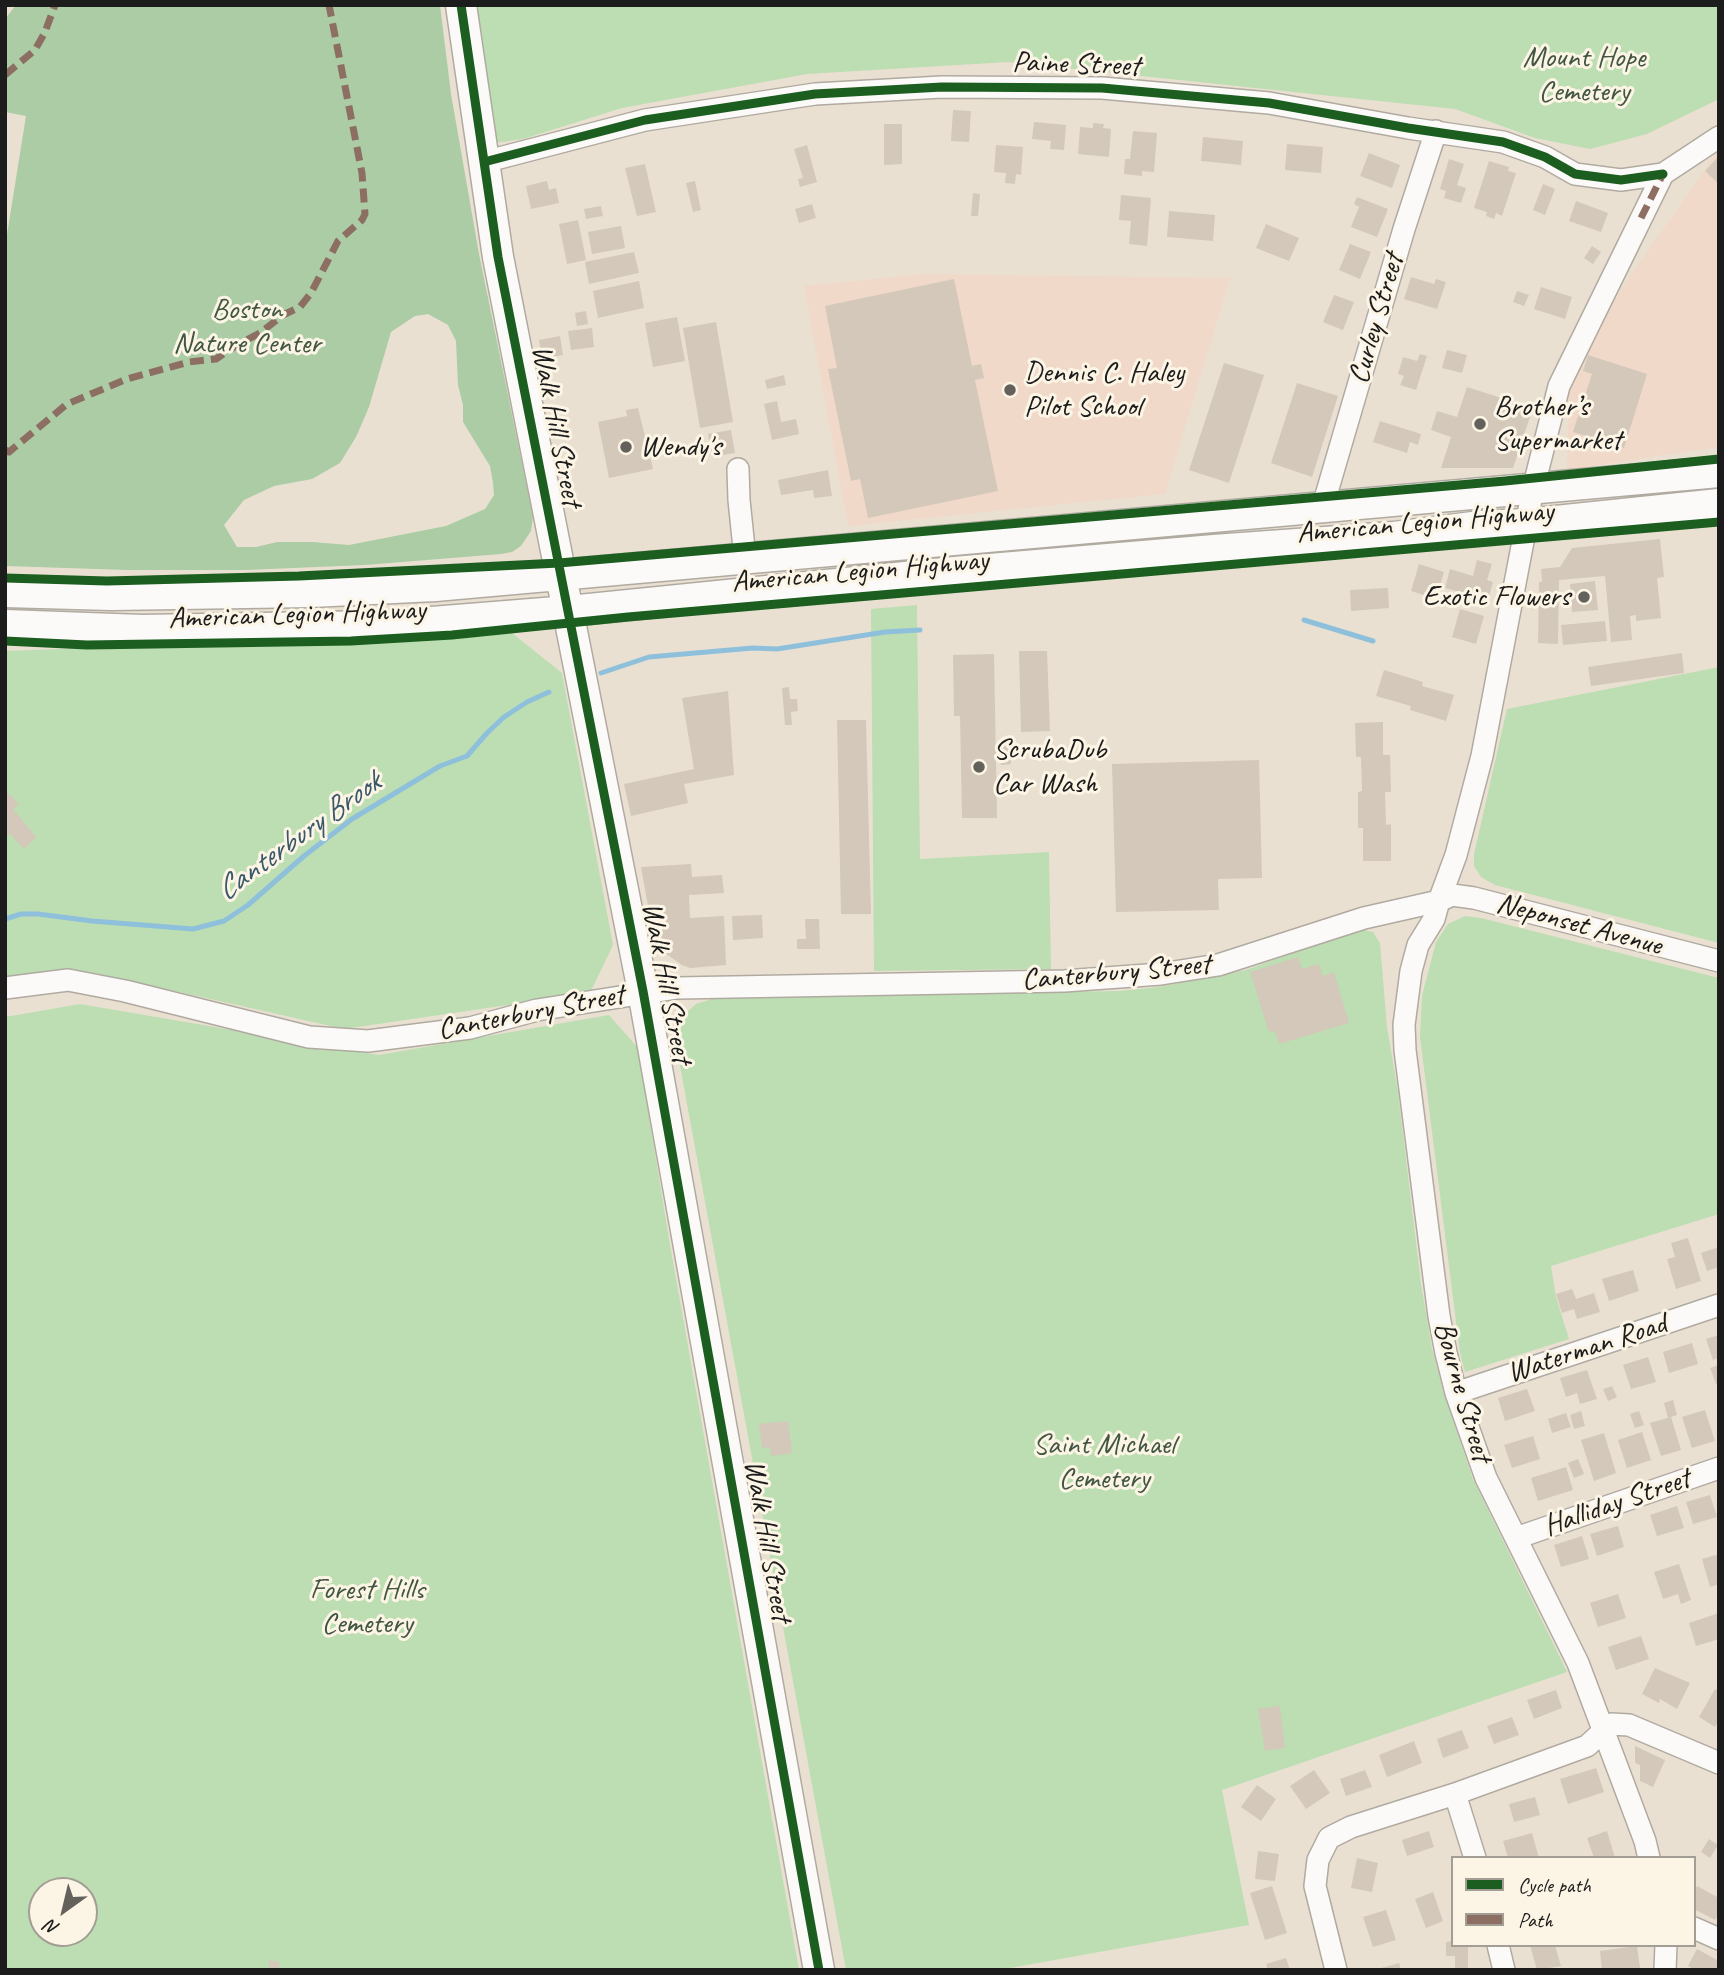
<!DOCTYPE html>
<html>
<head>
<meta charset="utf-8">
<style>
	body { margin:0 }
	#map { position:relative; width:1724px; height:1975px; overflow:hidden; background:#eae0d2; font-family:Caveat,sans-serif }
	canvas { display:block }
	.frame { position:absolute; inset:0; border:7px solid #1c1c1c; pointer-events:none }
	.legend { position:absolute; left:1451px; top:1856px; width:245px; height:91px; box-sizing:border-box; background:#fcf5e5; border:2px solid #a29e95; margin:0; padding:9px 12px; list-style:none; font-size:21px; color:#1c1c1c }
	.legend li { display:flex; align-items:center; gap:14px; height:35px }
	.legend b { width:35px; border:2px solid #a29e95 }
	.north { position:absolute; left:28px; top:1877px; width:70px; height:70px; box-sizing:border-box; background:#fcf5e5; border:2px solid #a29e95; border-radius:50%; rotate:214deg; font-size:19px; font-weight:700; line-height:28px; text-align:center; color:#1c1c1c }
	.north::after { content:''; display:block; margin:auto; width:24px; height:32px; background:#64615c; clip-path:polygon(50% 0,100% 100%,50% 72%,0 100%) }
</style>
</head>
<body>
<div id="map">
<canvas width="1724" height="1975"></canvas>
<div class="frame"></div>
<ul class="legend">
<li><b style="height:9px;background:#1b5e20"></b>Cycle path</li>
<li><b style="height:9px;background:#8d6e63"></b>Path</li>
</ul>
<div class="north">N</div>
</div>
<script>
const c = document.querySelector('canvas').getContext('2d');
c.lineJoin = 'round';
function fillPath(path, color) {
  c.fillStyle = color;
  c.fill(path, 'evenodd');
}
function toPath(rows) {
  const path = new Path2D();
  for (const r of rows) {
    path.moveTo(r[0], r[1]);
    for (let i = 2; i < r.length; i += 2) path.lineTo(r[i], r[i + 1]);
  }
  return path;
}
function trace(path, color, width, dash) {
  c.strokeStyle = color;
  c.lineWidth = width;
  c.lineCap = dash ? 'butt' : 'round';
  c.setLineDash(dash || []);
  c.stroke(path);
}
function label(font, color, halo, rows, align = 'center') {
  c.font = font + ' Caveat,sans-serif';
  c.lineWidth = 6;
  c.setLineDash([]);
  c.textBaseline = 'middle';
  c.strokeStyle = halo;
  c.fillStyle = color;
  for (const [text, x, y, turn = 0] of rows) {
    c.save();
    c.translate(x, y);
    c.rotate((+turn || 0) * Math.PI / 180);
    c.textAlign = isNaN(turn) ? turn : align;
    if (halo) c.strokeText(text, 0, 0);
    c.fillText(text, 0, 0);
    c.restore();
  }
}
fillPath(toPath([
	[1719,149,1719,447,1567,470,1569,379,1611,304],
	[922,274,1230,278,1165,494,848,526,804,286]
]), '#f0d9c9');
fillPath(toPath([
	[475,5,1719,5,1719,99,1647,134,1590,149,1535,138,1455,109,1008,62,807,74,622,108,523,139,495,143],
	[917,605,920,859,1049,852,1051,969,874,971,871,609],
	[512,633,562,673,613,945,590,993,344,1029,90,972,5,976,5,651],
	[1719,667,1719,943,1495,885,1481,877,1474,866,1474,854,1507,709],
	[1465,916,1481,918,1719,978,1719,1214,1551,1266,1556,1297,1569,1339,1465,1372,1460,1353,1420,1037,1422,996,1436,942,1448,924],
	[1359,929,1373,932,1380,943,1387,1027,1398,1092,1421,1284,1432,1348,1443,1391,1473,1479,1567,1672,1222,1790,1249,1925,999,1970,846,1970,676,1044,679,1025,686,1013,696,1004,715,998,1119,991,1159,987,1246,970],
	[80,1004,379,1055,609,1015,638,1048,669,1239,799,1970,5,1970,5,1017],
	[42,1891,84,1891,84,1933,42,1933]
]), '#bcdeb2');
fillPath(toPath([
	[16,5,440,5,451,94,479,254,533,517,531,531,521,546,512,552,501,554,365,565,246,570,127,570,5,566,5,247,26,116,5,112,5,19],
	[428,314,448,325,456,341,458,385,463,405,463,422,490,466,493,483,494,495,485,509,446,526,349,545,312,542,277,542,256,547,237,547,224,525,244,500,274,486,312,479,340,463,356,437,369,407,391,332,415,316]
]), '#abcca5');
trace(toPath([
	[1304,620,1373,641],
	[601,673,649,657,753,648,777,649,885,632,920,630],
	[5,919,21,914,38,914,92,921,193,929,224,921,248,905,304,856,352,819,440,766,467,756,487,733,504,717,527,702,549,692]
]), '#8ec0db', 5);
fillPath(toPath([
	[953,110,971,111,969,142,951,141],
	[1034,122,1066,125,1064,150,1050,149,1051,141,1032,139],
	[1093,123,1104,124,1103,128,1111,129,1109,157,1078,154,1080,127,1093,128],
	[884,124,902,124,902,164,884,165],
	[1133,131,1157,133,1154,172,1142,171,1142,176,1124,174,1125,159,1130,159],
	[1203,137,1243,141,1241,165,1201,161],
	[1287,144,1323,147,1321,173,1285,170],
	[807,145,817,182,800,187,798,179,803,178,794,149],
	[996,145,1023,147,1021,175,1016,174,1015,184,1005,183,1006,173,994,172],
	[1369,153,1400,165,1392,188,1360,176],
	[1719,156,1719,184,1705,171],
	[1449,159,1464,164,1457,185,1466,188,1461,203,1444,198,1446,191,1440,189],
	[1489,161,1509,167,1508,171,1516,173,1502,216,1496,213,1494,219,1486,216,1487,212,1474,208],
	[645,164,656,212,637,216,625,168],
	[547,181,549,190,556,188,559,203,531,209,526,186],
	[695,181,701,210,693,212,686,183],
	[1543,184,1555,189,1545,215,1533,210],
	[973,193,980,194,978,216,971,216],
	[1121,195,1151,198,1147,246,1129,244,1131,221,1119,220],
	[1357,197,1388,209,1377,237,1351,227,1359,207,1354,204],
	[1576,201,1608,213,1601,232,1569,221],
	[812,204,816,218,799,223,795,209],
	[601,206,603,216,586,219,584,209],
	[1169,211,1215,215,1213,241,1167,237],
	[578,220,586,260,567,264,559,224],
	[1266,224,1299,238,1289,261,1256,248],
	[621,226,625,248,592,254,588,232],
	[1350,244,1371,252,1360,279,1339,270],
	[1592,246,1601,252,1593,264,1584,258],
	[634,252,639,273,589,284,585,262],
	[1411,277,1434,284,1436,279,1446,282,1437,309,1404,299],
	[954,279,972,366,981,364,984,378,975,380,998,491,868,518,860,479,851,481,828,369,837,368,825,306],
	[639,281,644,308,598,318,593,291],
	[1541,287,1572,297,1565,319,1534,309],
	[1517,291,1529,295,1524,306,1513,302],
	[1334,295,1354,302,1343,330,1323,322],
	[586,311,588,324,577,326,575,313],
	[677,317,685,361,653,367,645,323],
	[716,322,733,422,700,428,683,328],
	[592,328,594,347,571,350,568,331],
	[560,336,563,355,542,358,539,340],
	[1447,350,1467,355,1462,373,1442,368],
	[1420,354,1427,356,1416,390,1400,385,1404,376,1398,374,1403,357,1417,361],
	[1588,355,1647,374,1624,448,1573,432,1592,374,1583,371],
	[1224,363,1264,375,1229,483,1189,470],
	[784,375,786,385,767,389,765,380],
	[1297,383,1338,396,1312,477,1271,463],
	[1467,387,1533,408,1513,468,1441,468,1451,437,1431,430,1437,411,1457,417],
	[777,401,781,422,796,419,799,434,772,440,764,404],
	[638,408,653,469,609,478,598,422,627,416,626,410],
	[1380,421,1421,434,1418,445,1410,442,1407,453,1373,442],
	[731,430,735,453,712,457,708,434],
	[828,470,832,496,814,498,813,490,781,495,778,480],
	[1660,539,1664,577,1657,578,1661,618,1636,621,1636,615,1630,616,1632,640,1611,642,1605,576,1559,580,1558,644,1538,643,1539,582,1542,582,1541,569,1560,567,1572,548],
	[1477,560,1492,564,1487,580,1493,582,1488,600,1445,588,1450,569,1473,576],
	[1419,564,1444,572,1436,599,1411,591],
	[1595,581,1598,610,1572,612,1570,584],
	[1388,588,1389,608,1351,611,1350,590],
	[1460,609,1484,616,1476,644,1452,637],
	[1605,621,1607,641,1563,645,1561,625],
	[1019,651,1047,651,1050,731,1021,732],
	[1682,653,1684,673,1591,686,1588,667],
	[994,654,997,818,962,818,960,716,954,716,953,655],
	[1384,670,1423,682,1422,686,1454,695,1446,721,1410,710,1411,706,1376,696],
	[789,687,790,699,797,699,798,711,791,712,792,725,785,725,782,688],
	[728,691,734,775,684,784,688,803,631,816,624,784,694,769,682,698],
	[837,720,866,720,871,914,841,914],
	[1383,722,1383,755,1390,755,1391,792,1385,792,1386,825,1391,824,1391,861,1363,861,1363,828,1358,828,1358,792,1362,791,1361,757,1356,757,1355,723],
	[1000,743,1010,743,1011,764,1001,765],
	[1259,760,1262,878,1218,879,1219,910,1116,912,1112,764],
	[5,790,19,804,13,809,36,837,24,849,10,834,7,837,5,835],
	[691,864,692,877,722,875,724,893,689,895,690,918,724,916,726,965,690,968,682,965,662,951,653,934,641,867],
	[762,915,763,938,733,940,732,916],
	[805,919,819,919,820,949,797,949,797,939,806,939],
	[1298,957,1302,969,1319,964,1323,976,1334,972,1349,1023,1279,1044,1275,1031,1269,1032,1250,972],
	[1688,1238,1701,1281,1676,1289,1667,1259,1675,1257,1671,1243],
	[1719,1247,1719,1267,1707,1271,1701,1253],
	[1633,1270,1639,1291,1609,1301,1602,1279],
	[1572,1289,1576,1299,1594,1293,1600,1312,1577,1319,1574,1309,1562,1313,1556,1294],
	[1719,1335,1719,1358,1713,1360,1706,1339],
	[1692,1343,1698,1364,1669,1373,1663,1352],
	[1648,1357,1656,1382,1631,1389,1623,1365],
	[1719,1365,1719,1383,1716,1384,1710,1368],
	[1587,1370,1597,1399,1580,1404,1577,1393,1566,1397,1560,1378],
	[1612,1386,1617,1397,1608,1401,1603,1389],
	[1527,1389,1535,1411,1505,1421,1498,1398],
	[1673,1400,1677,1415,1668,1418,1664,1403],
	[1705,1410,1715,1441,1692,1448,1682,1417],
	[1581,1411,1585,1426,1574,1429,1570,1415],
	[1639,1411,1644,1425,1635,1428,1630,1414],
	[1566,1413,1571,1427,1552,1433,1548,1419],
	[1671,1417,1681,1450,1661,1456,1650,1423],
	[788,1421,792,1453,771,1456,770,1447,762,1448,759,1424],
	[1642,1432,1651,1460,1627,1468,1618,1440],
	[1604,1433,1616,1473,1594,1481,1581,1440],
	[1533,1436,1540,1459,1512,1468,1504,1445],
	[1578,1459,1584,1474,1574,1478,1568,1463],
	[1566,1467,1573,1490,1538,1501,1531,1478],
	[1710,1495,1717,1517,1693,1524,1686,1502],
	[1677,1506,1684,1528,1657,1536,1650,1515],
	[1618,1526,1624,1547,1597,1556,1590,1534],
	[1582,1536,1589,1559,1561,1567,1554,1545],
	[1719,1554,1719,1584,1710,1587,1702,1559],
	[1679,1564,1691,1600,1681,1604,1678,1594,1663,1599,1654,1572],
	[1618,1594,1626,1618,1598,1627,1590,1603],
	[1719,1613,1719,1639,1696,1646,1689,1623],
	[1641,1636,1649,1659,1616,1670,1608,1647],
	[1655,1668,1690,1683,1677,1709,1660,1699,1659,1703,1642,1694],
	[1715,1689,1719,1691,1719,1720,1715,1727,1699,1717],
	[1556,1690,1562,1708,1534,1719,1527,1700],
	[1280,1706,1285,1748,1265,1751,1258,1709],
	[1512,1717,1519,1735,1494,1744,1487,1726],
	[1462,1730,1469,1748,1443,1758,1437,1739],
	[1414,1741,1422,1763,1387,1777,1379,1755],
	[1635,1746,1665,1760,1653,1787,1640,1781,1640,1765,1635,1763],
	[1596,1768,1604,1792,1568,1804,1560,1779],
	[1314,1770,1330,1793,1306,1809,1290,1786],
	[1365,1770,1372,1787,1346,1796,1340,1779],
	[1257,1785,1276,1799,1261,1821,1241,1807],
	[1535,1797,1540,1815,1514,1822,1509,1804],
	[1429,1831,1434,1847,1407,1856,1402,1840],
	[1607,1831,1615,1858,1594,1858,1587,1838],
	[1532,1833,1539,1858,1508,1858,1503,1841],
	[1709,1839,1718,1845,1710,1858,1701,1852],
	[1258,1851,1279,1854,1275,1881,1255,1879],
	[1357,1858,1378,1863,1372,1892,1351,1888],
	[1272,1886,1287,1933,1265,1940,1250,1893],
	[1697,1886,1719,1898,1719,1913,1715,1920,1694,1909,1694,1892],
	[1433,1892,1443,1921,1426,1928,1415,1899],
	[1386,1910,1396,1940,1373,1947,1363,1917],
	[1453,1941,1453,1945,1468,1945,1468,1968,1455,1969,1455,1956,1446,1956,1446,1942],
	[1530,1945,1555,1945,1561,1966,1537,1970],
	[1637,1946,1640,1968,1602,1970,1600,1951],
	[1697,1949,1719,1961,1718,1970,1695,1970,1688,1966],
	[1286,1958,1290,1970,1268,1970,1266,1964],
	[269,1960,280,1962,278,1970,268,1970],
	[1399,1963,1401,1970,1378,1970,1378,1969]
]), '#d3c8ba');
const street = toPath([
	[484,162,645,120,815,94,942,87,1102,88,1269,103,1408,128,1503,142,1545,157,1575,174,1621,180,1663,174],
	[738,469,739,500,745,558],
	[1322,509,1404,229,1436,131],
	[5,988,68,980,125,991,309,1037,368,1041,470,1028,537,1010,677,988,1064,981,1161,974,1218,965,1364,918,1439,901,1456,855,1482,756,1533,489,1559,386,1663,174,1719,137],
	[1456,1393,1719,1305],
	[1516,1538,1719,1468],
	[1475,1858,1455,1794,1587,1746,1611,1724,1629,1725,1719,1763],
	[1649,1858,1645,1841,1578,1663,1486,1478,1456,1393,1446,1353,1439,1316,1405,1050,1404,1025,1411,971,1418,945,1434,919,1439,901,1452,895,1474,898,1719,961],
	[1694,1928,1719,1939],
	[1498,1945,1504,1970],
	[1336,1970,1315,1886,1318,1860,1329,1838,1351,1827,1455,1794],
	[1665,1970,1666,1945]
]);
const secondary = toPath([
	[461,5,498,257,643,991,819,1970],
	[5,592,111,595,311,592,435,586,1719,472],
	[5,625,142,630,382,626,569,611,955,572,1214,550,1394,537,1481,526,1527,524,1719,504]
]);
trace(street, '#b0aaa1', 24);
trace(secondary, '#b0aaa1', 33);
trace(street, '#fcfaf8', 21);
trace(secondary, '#fcfaf8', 30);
trace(toPath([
	[5,75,35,50,45,32,55,5],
	[1641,218,1663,174],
	[5,450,9,452,67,404,127,379,189,362,216,359,237,345,260,333,283,315,300,307,311,293,338,241,362,220,365,214,362,173,329,5]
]), '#8d6e63', 7, [14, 7]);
trace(toPath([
	[461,5,498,257,643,991,819,1970],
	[484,162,645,120,815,94,942,87,1102,88,1269,103,1408,128,1503,142,1545,157,1575,174,1621,180,1663,174],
	[5,578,107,581,299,576,559,563,1505,481,1719,459],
	[5,641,87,645,351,641,452,635,628,617,1719,522]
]), '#1b5e20', 9);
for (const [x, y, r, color] of [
	[1010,390,7,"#64615c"],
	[1480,424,7,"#64615c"],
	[626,447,7,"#64615c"],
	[1584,597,7,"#64615c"],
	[979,767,7,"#64615c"]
]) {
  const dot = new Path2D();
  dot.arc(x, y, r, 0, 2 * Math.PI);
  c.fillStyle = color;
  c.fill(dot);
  trace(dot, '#fcf5e5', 2.5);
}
label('30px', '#415641', '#fcf5e5', [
	["Mount Hope",1584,58],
	["Cemetery",1584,92],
	["Boston",247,310],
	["Nature Center",247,344],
	["Saint Michael",1104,1445],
	["Cemetery",1104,1479],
	["Forest Hills",367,1590],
	["Cemetery",367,1624]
]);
label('30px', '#1c1c1c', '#fcf5e5', [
	["Paine Street",1076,65,2],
	["Curley Street",1377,319,-74],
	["Walk Hill Street",556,426,79],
	["American Legion Highway",1425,523,-5],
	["American Legion Highway",860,572,-5],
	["American Legion Highway",297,615,-2],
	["Neponset Avenue",1579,925,15],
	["Canterbury Street",1116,973,-5],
	["Walk Hill Street",666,983,79],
	["Canterbury Street",531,1013,-11],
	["Waterman Road",1587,1349,-18],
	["Bourne Street",1462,1392,74],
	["Halliday Street",1617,1503,-19],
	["Walk Hill Street",767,1541,80]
]);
label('30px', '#1c1c1c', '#fcf5e5', [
	["Dennis C. Haley",1024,373],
	["Pilot School",1024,407],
	["Brother’s",1494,407],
	["Supermarket",1494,441],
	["Wendy's",640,447],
	["Exotic Flowers",1570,597,"right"],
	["ScrubaDub",993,750],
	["Car Wash",993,784]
], 'left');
label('italic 32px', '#3a586a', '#fcf5e5', [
	["Canterbury Brook",299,837,-36]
]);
</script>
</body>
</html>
